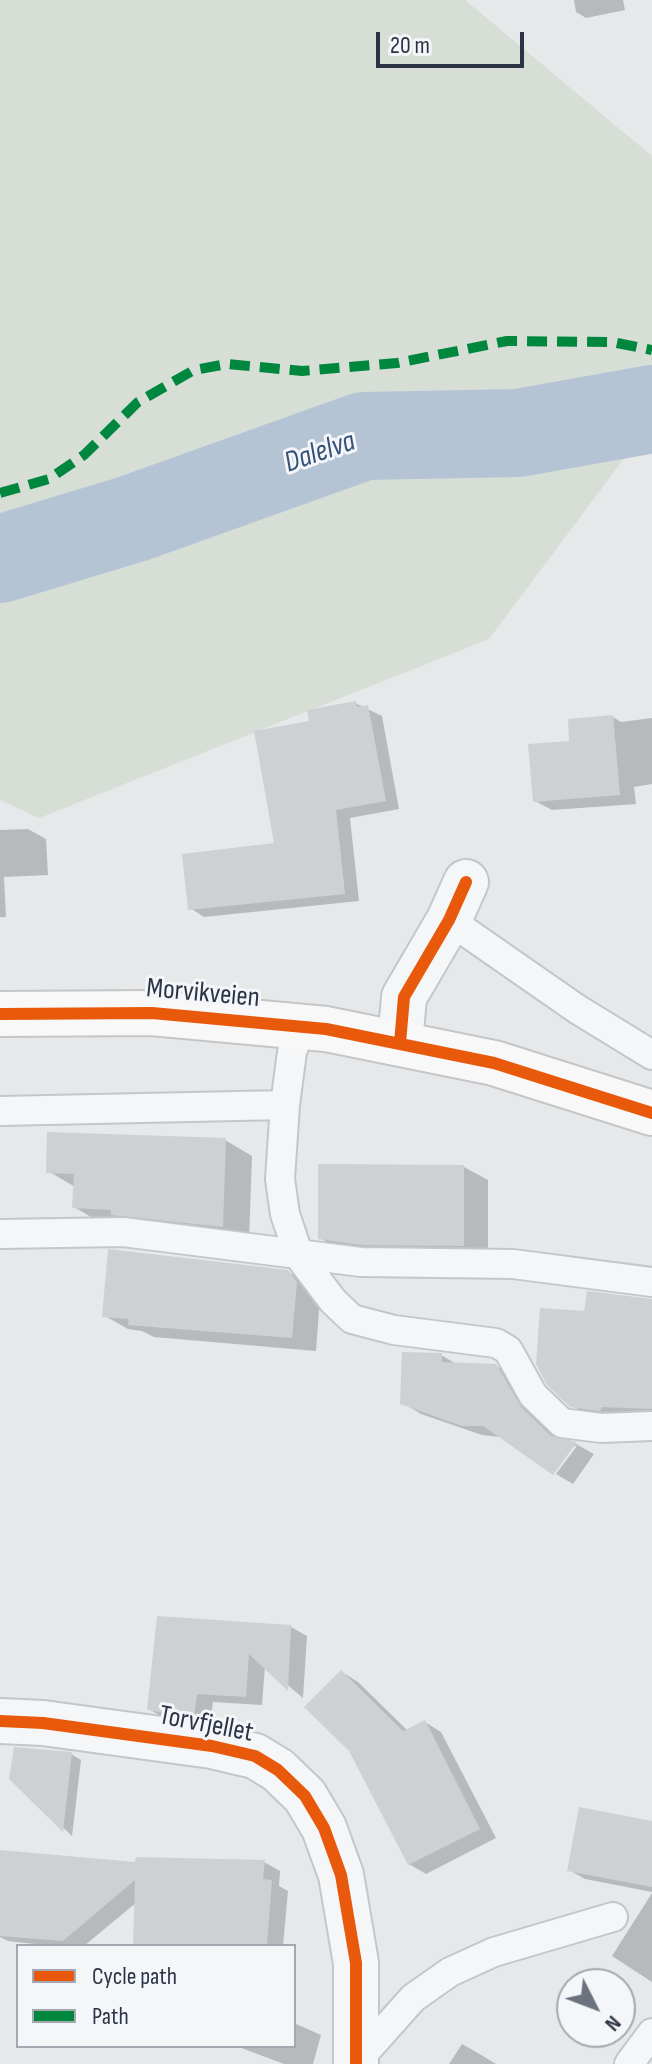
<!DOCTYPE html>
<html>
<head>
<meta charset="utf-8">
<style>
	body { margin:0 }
	#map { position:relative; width:652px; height:2064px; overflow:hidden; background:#e6e8ea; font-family:"Sofia Sans Condensed",sans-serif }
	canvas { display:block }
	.legend { position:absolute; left:16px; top:1944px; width:280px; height:104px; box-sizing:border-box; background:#f4f6f9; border:2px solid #a4a8b1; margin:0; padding:10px 14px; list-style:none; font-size:24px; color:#2b3445 }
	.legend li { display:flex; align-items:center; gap:16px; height:40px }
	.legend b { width:40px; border:2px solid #a4a8b1 }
	.north { position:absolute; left:556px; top:1968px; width:80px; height:80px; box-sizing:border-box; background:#f4f6f9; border:2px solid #a4a8b1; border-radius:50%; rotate:132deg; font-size:22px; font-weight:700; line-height:32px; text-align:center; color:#2b3445 }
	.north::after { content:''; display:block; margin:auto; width:28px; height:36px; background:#6c737f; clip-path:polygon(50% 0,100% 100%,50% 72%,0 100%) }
	.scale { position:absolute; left:376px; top:32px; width:148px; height:36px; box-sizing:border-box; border:4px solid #2b3445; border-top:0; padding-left:10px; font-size:24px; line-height:28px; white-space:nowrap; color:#2b3445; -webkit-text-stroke:6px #f4f6f9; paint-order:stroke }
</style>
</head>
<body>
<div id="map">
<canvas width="652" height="2064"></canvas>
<ul class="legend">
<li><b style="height:10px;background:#e8590c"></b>Cycle path</li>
<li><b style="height:10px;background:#00873e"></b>Path</li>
</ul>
<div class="north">N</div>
<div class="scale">20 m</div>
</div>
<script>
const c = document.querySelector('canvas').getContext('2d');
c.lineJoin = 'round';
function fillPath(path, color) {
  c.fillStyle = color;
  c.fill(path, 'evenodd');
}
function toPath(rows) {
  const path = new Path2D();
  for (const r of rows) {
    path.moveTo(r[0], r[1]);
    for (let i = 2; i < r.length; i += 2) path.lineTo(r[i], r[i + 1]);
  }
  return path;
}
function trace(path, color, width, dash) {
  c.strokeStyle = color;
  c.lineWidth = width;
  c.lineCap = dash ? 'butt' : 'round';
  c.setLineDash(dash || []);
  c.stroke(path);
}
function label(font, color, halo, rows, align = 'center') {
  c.font = font + ' "Sofia Sans Condensed",sans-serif';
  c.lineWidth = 6;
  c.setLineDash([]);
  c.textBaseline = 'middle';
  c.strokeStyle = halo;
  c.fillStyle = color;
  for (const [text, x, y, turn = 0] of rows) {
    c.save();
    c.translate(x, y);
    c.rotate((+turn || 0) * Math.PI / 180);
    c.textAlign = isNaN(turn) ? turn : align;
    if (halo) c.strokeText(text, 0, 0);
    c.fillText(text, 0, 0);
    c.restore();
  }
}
fillPath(toPath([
	[0,0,465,0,652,156,652,421,489,639,39,818,0,800]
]), '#d6ded6');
fillPath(toPath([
	[574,0,623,0,625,10,586,18,576,12],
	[355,703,382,716,399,809,350,818,359,901,204,917,190,908,276,844,311,723],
	[613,717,621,722,652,718,652,784,634,787,636,804,552,810,535,801,571,743],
	[28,829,46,839,48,875,4,877,6,917,0,917,0,830],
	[225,1140,252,1156,249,1242,101,1223,74,1207,75,1187,48,1171],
	[464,1167,488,1180,488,1259,344,1252,320,1238],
	[288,1272,312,1286,320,1297,316,1351,154,1337,142,1331,128,1329,105,1316],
	[652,1301,652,1422,596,1420,571,1405,586,1313],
	[441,1355,458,1365,496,1366,514,1376,539,1420,560,1440,576,1444,594,1454,573,1484,556,1474,577,1446,482,1435,421,1414,403,1403],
	[291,1627,307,1636,303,1698,265,1666,262,1705,213,1702,210,1725,165,1719,149,1709],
	[342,1672,358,1682,408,1731,425,1722,441,1732,496,1838,426,1874,409,1864],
	[71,1754,81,1760,72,1836,11,1778],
	[652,1823,652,1892,585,1879,569,1870],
	[264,1862,280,1871,279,1886,288,1891,283,1946,136,1946,137,1902,84,1946,52,1946,8,1941,0,1937,0,1865],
	[652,1893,652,1982,612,1956],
	[294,2023,321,2035,313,2064,284,2064,236,2046,294,2046],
	[462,2044,478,2053,496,2064,449,2064]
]), '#0003');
trace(toPath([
	[0,559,132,519,364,436,518,433,652,409]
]), '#b4c4d5', 88);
fillPath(toPath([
	[356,701,357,707,368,705,386,801,336,810,345,894,188,910,182,854,274,843,254,731,309,721,307,710],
	[613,715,620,795,533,802,528,744,569,741,568,719],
	[47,1132,226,1138,223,1227,111,1215,111,1210,72,1208,74,1174,46,1173],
	[318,1164,464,1165,464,1246,362,1245,318,1239],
	[108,1249,288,1270,297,1282,292,1338,128,1325,129,1319,102,1317],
	[587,1291,652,1299,652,1409,602,1407,600,1411,570,1407,547,1385,536,1364,540,1308,584,1311],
	[402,1352,442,1353,442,1362,496,1364,521,1407,551,1436,577,1442,553,1475,483,1426,462,1426,400,1404],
	[157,1616,291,1625,288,1691,249,1654,246,1697,197,1694,194,1717,147,1710],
	[341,1670,403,1731,425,1720,480,1829,408,1865,349,1751,304,1707],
	[14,1747,72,1752,63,1832,9,1779],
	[579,1807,652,1821,652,1887,567,1871],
	[0,1850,135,1862,136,1857,265,1860,263,1879,272,1880,267,1946,133,1946,135,1880,63,1941,0,1936]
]), '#ced0d3');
const lane = toPath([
	[449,920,577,1009,652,1055],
	[301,1027,292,1052,285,1105,280,1179,285,1214,299,1256,333,1301,352,1319,394,1330,496,1343,508,1350,533,1395,562,1423,601,1428,652,1426],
	[0,1111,285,1105],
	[0,1234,123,1232,361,1262,513,1264,652,1282],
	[356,2062,413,1998,450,1972,494,1952,613,1917],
	[629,2064,652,2033]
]);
const street = toPath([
	[400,1043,404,997,449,920,466,882],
	[0,1721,43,1723,212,1746,255,1756,278,1770,305,1796,324,1828,341,1875,356,1963,356,2064]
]);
const secondary = toPath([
	[0,1014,152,1013,326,1029,494,1063,652,1113]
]);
trace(lane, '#c4c6c8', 32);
trace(street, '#c4c6c8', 48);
trace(secondary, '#c4c6c8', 48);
trace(lane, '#f5f6f7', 28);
trace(street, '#f5f6f7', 44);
trace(secondary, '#f8f8f8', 44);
trace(toPath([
	[0,493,49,479,84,455,138,402,194,370,227,364,302,371,397,363,507,341,612,342,652,350]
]), '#00873e', 10, [20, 10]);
trace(toPath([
	[0,1014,152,1013,326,1029,494,1063,652,1113],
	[400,1043,404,997,449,920,466,882],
	[0,1721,43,1723,212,1746,255,1756,278,1770,305,1796,324,1828,341,1875,356,1963,356,2064]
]), '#e8590c', 12);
label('28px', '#2b3445', '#f4f6f9', [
	["Morvikveien",203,994,5],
	["Torvfjellet",206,1725,11]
]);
label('italic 30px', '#34527a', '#f4f6f9', [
	["Dalelva",320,453,-19]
]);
</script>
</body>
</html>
